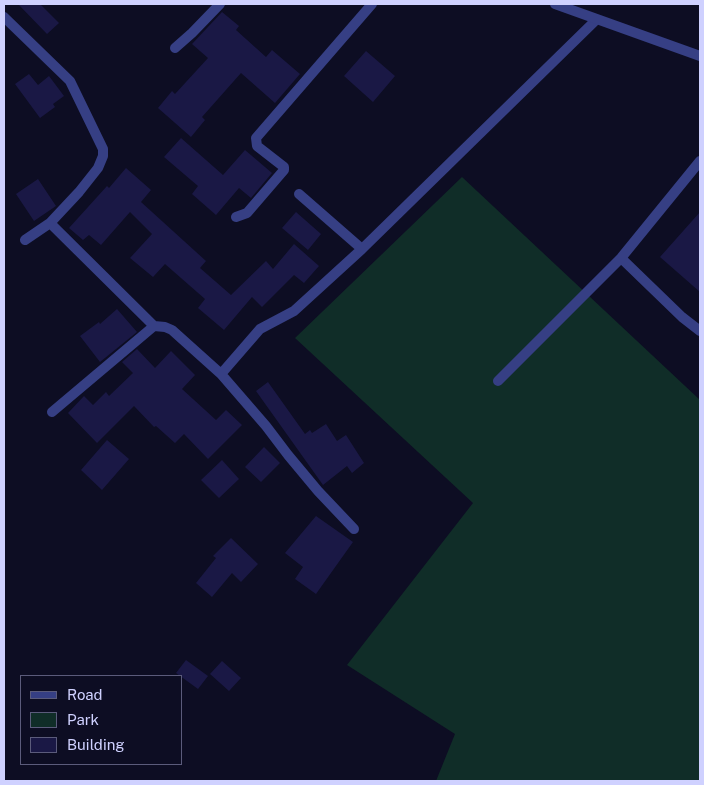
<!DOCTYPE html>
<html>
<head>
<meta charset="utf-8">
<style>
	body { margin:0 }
	#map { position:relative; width:704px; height:785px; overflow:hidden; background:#0d0d23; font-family:"Public Sans",sans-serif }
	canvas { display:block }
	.frame { position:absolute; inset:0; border:5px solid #cfd1ff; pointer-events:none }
	.legend { position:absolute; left:20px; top:675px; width:162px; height:90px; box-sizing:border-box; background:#0d0d23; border:1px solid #5b5b7b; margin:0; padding:6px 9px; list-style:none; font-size:15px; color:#cfd1ff }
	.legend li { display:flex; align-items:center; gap:10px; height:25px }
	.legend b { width:25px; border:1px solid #5b5b7b }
</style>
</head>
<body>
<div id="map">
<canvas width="704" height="785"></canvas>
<div class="frame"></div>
<ul class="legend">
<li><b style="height:6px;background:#363f84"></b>Road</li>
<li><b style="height:14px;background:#102d28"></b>Park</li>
<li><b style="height:14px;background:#1a1845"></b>Building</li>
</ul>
</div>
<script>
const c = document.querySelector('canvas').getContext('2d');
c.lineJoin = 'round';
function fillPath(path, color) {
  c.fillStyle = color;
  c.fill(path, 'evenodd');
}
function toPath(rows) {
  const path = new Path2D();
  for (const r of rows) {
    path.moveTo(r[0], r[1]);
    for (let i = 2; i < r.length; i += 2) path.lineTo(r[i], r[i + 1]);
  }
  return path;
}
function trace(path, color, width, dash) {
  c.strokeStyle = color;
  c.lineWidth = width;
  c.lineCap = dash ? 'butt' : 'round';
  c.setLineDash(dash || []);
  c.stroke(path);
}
fillPath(toPath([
	[462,177,700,400,700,781,436,781,455,734,347,665,473,503,295,338]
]), '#102d28');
fillPath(toPath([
	[18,4,40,4,59,23,47,34],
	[222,12,239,26,236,30,266,57,272,50,300,74,275,103,241,73,202,117,205,120,191,137,158,108,172,91,175,94,208,58,192,44],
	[366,51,395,76,373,102,344,76],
	[29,74,38,85,49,76,64,96,53,104,55,107,40,118,15,84],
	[181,138,223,175,245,150,272,173,251,198,239,188,216,215,192,194,198,186,164,157],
	[126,168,151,190,141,202,206,261,200,268,231,295,266,261,273,269,294,244,319,266,304,283,294,275,262,307,252,297,224,330,198,308,205,299,165,264,153,277,130,258,152,234,130,212,101,245,89,235,83,240,69,228,107,186,109,188],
	[38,179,56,206,34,221,16,194],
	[296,212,321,234,308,250,282,228],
	[700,212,700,292,660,257],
	[117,309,137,332,100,362,80,336,99,322,100,324],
	[137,349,155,368,171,351,195,375,182,389,216,420,226,410,242,425,208,459,184,434,175,443,156,426,154,427,134,406,97,443,68,413,84,396,93,405,106,392,109,396,133,373,122,362],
	[268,382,305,434,310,430,312,433,326,424,337,441,346,435,364,463,352,473,347,466,323,485,256,391],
	[107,440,129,459,102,490,81,470],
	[264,447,280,463,261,482,245,467],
	[222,460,239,479,219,498,201,480],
	[316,516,353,542,316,594,295,579,303,567,285,553],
	[231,538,258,564,241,582,232,573,212,597,196,583,216,558,213,556],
	[186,660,208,676,198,689,176,673],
	[222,661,241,678,229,691,210,674]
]), '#1a1845');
trace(toPath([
	[621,258,682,317,700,331],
	[498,381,621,258,700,161]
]), '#363f84', 10);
trace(toPath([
	[4,17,70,81,103,149,103,156,98,168,79,192,50,223,25,240],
	[175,48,192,33,220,4],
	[299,194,362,249],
	[236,217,247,213,284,170,284,167,257,146,256,138,372,4],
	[50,223,154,326,165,327,172,330,221,374,266,426,288,455,318,491,354,529],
	[221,374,260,329,294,311,362,249,596,20],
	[52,412,154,326]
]), '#363f84', 10);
trace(toPath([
	[555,4,700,56]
]), '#363f84', 10);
</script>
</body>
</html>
